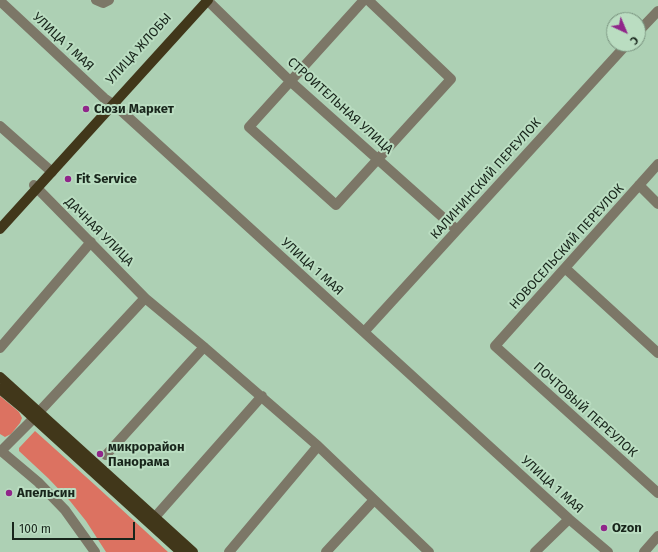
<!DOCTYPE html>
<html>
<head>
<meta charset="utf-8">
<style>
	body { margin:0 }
	#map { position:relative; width:658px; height:552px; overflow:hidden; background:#add0b4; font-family:"Fira Sans",sans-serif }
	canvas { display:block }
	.north { position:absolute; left:606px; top:12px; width:40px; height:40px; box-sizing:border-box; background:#baddc1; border:1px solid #79937f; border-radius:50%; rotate:136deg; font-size:11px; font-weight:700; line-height:16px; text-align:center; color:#18251b }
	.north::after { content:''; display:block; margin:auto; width:14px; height:18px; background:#90268a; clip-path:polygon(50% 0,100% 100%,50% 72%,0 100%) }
	.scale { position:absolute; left:12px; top:522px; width:123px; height:18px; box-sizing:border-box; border:2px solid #18251b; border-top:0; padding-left:5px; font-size:12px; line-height:14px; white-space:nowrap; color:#18251b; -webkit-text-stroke:3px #baddc1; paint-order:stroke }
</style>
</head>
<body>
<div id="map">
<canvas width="658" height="552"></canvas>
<div class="north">С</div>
<div class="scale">100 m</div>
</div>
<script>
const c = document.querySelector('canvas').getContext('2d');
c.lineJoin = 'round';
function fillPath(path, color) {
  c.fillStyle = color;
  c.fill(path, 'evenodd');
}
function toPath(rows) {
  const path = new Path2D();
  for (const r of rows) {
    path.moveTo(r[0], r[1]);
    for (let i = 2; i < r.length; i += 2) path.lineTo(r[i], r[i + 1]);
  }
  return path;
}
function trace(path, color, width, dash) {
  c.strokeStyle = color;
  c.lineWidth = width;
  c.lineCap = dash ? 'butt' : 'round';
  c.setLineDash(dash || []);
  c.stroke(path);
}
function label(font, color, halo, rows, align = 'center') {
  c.font = font + ' "Fira Sans",sans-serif';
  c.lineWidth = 4;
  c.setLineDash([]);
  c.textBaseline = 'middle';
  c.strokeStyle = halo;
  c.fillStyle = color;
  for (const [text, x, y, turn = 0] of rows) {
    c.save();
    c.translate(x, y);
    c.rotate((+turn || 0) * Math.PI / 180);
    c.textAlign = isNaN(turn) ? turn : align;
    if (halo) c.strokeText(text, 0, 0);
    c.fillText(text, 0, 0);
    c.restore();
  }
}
fillPath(toPath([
	[0,396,19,412,22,418,20,423,11,434,5,437,0,434],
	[35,431,95,485,168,552,106,552,86,521,70,501,48,478,19,451,19,448]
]), '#dc7261');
trace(toPath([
	[96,0,103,3,109,0],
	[207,0,290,81,457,230],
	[364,0,249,127,336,205,451,79,368,0],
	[0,1,104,98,117,107,569,519,608,552],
	[638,32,658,11],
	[0,126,52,172],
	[658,164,495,346,658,493],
	[34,185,145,298,204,347,318,446,429,552],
	[639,185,658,204],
	[565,268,658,353],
	[364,332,627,44],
	[0,348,91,242],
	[39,412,145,298],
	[0,450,38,482,65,510,95,552],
	[1,451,34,418],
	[106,455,204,347],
	[155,517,262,396],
	[229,552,318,446],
	[326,552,374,500],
	[535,552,569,519],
	[644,552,658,536]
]), '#7c7767', 10);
trace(toPath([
	[0,229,208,0],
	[0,377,193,552],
	[0,389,24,409,181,552]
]), '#41371a', 10);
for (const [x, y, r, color] of [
	[86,109,4,"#90268a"],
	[68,179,4,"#90268a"],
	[100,454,4,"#90268a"],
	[9,493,4,"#90268a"],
	[604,528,4,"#90268a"]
]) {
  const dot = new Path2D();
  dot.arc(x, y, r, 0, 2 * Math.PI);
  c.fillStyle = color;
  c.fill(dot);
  trace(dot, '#baddc1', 1.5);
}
label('13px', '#18251b', '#baddc1', [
	["УЛИЦА 1 МАЯ",63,42,43],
	["УЛИЦА ЖЛОБЫ",139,49,-48],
	["СТРОИТЕЛЬНАЯ УЛИЦА",340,106,42],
	["КАЛИНИНСКИЙ ПЕРЕУЛОК",486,179,-48],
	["ДАЧНАЯ УЛИЦА",99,232,45],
	["НОВОСЕЛЬСКИЙ ПЕРЕУЛОК",567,247,-48],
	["УЛИЦА 1 МАЯ",312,267,42],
	["ПОЧТОВЫЙ ПЕРЕУЛОК",585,410,42],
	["УЛИЦА 1 МАЯ",552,485,42]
]);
label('bold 13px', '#18251b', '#baddc1', [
	["Сюзи Маркет",94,109],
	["Fit Service",76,179],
	["микрорайон",108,447],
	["Панорама",108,462],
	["Апельсин",17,493],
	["Ozon",612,528]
], 'left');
</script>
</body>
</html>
